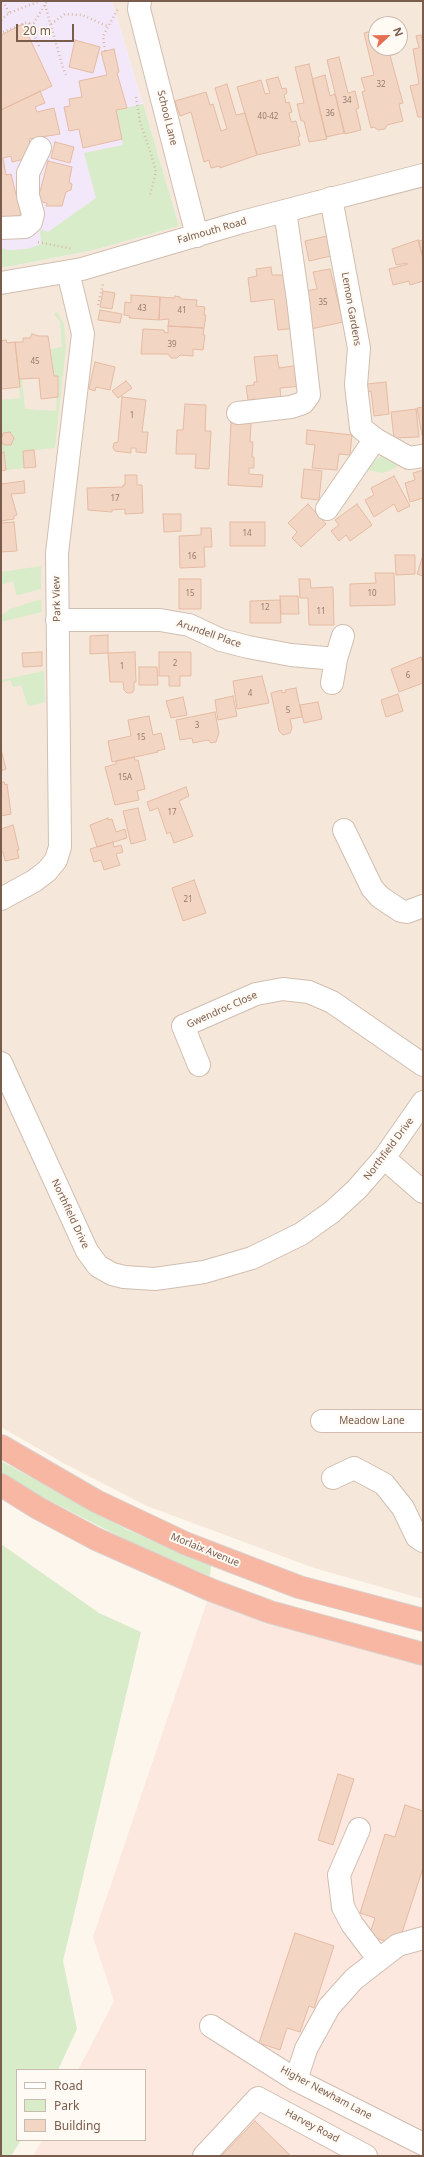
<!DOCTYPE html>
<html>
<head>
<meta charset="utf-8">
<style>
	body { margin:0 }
	#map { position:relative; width:424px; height:2157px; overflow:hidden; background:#fdf6ec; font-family:"Noto Sans",sans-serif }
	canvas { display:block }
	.frame { position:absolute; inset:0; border:2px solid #7a5c4d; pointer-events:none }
	.legend { position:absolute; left:16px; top:2069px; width:130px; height:72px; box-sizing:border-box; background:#fffaf3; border:1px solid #cabbb1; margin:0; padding:5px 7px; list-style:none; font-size:12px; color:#7a5c4d }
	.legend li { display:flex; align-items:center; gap:8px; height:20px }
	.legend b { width:20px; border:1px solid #cabbb1 }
	.north { position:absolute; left:368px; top:16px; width:40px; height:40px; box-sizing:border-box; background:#fffaf3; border:1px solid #cabbb1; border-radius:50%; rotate:68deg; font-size:11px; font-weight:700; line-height:16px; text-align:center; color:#7a5c4d }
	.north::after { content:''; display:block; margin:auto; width:14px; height:18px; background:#e76f51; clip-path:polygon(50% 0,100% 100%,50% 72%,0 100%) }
	.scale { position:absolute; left:16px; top:24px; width:58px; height:18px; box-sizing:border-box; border:2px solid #7a5c4d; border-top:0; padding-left:5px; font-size:12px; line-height:14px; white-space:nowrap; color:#7a5c4d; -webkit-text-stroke:3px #fffaf3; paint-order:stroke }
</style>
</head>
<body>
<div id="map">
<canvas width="424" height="2157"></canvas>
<div class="frame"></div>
<ul class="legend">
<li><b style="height:5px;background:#fff"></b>Road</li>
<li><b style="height:11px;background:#d8ecc9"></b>Park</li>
<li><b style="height:11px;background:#f3d5c3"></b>Building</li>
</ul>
<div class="north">N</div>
<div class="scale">20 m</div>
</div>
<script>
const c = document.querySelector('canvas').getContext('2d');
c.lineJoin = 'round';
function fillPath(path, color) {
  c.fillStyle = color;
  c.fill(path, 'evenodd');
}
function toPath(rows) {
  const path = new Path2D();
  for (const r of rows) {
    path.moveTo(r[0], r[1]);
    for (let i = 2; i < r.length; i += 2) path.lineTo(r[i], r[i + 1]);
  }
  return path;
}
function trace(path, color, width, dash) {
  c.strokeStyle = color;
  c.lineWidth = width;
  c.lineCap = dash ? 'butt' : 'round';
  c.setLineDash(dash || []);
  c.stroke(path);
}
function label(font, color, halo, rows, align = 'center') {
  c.font = font + ' "Noto Sans",sans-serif';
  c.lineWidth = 4;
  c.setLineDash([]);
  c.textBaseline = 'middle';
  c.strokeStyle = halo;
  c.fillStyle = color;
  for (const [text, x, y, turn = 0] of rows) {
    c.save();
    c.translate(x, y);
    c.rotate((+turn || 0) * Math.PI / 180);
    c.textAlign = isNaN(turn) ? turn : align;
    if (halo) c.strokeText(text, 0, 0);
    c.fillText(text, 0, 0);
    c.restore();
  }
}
fillPath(toPath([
	[112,1,423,1,423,1599,314,1568,147,1506,65,1464,1,1427,1,268,94,250,179,226],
	[376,24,400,24,400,48,376,48]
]), '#f5e8da');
fillPath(toPath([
	[211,1590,423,1654,423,2156,33,2156,42,2140,145,2140,145,2070,78,2070,114,2001,93,1937]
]), '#fde8e0');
fillPath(toPath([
	[1,1,112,1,179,226,94,250,1,268]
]), '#f3e8fa');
fillPath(toPath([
	[143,104,179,226,94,250,1,268,1,248,8,250,27,249,41,244,40,229,48,232,96,198,84,153,123,145,116,110],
	[57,312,64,324,66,347,55,448,23,451,24,468,6,470,4,452,1,453,1,400,20,398,19,379,22,379,25,409,56,411,57,393,59,392,58,376,54,376,51,349,62,347,60,322,54,314],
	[384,455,396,461,398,465,395,468,383,473,366,470,375,460],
	[41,566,41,589,19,595,16,594,13,581,1,585,1,572],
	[41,599,42,612,1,622,1,616,10,609],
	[44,671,45,702,30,706,27,704,21,685,13,687,10,680,1,683,1,680],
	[1,1461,128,1530,211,1565,210,1576,140,1547,21,1486,1,1473],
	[1,1544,99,1613,141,1632,63,1961,77,2029,58,2070,17,2070,17,2140,21,2140,11,2156,1,2156]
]), '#d8ecc9');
const building = toPath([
	[23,24,52,86,1,110,1,35,23,24],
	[376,30,376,48,388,48,403,103,399,104,403,121,387,125,385,129,378,130,374,127,371,128,362,92,365,91,361,78,374,75,364,33,376,30],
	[421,35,423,43,423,117,418,117,410,86,419,84,413,49,419,48,416,36,421,35],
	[75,40,100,47,93,73,69,67,75,40],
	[114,49,119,72,117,73,127,108,116,110,122,139,83,148,79,129,69,131,64,107,70,106,69,99,82,97,79,81,107,75,101,52,114,49],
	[339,57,348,93,355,91,359,108,356,109,361,130,345,134,327,60,339,57],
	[309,64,327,139,309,142,304,121,301,121,297,104,304,103,295,67,309,64],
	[325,75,330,96,335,94,344,133,326,137,312,79,325,75],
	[278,77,282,89,286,88,287,93,284,95,286,103,289,102,292,112,289,113,291,122,296,121,300,136,298,137,300,145,257,155,237,87,261,80,265,94,270,93,266,80,278,77],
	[227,84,236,115,245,113,257,155,220,168,220,166,211,168,209,160,204,162,191,112,180,116,175,101,206,92,210,105,213,104,221,131,227,129,215,88,227,84],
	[40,91,45,103,35,107,37,112,54,108,60,134,29,139,33,157,12,162,11,156,3,158,6,175,11,174,21,215,1,219,1,110,40,91],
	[55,142,74,147,70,163,51,158,55,142],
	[48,161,72,167,69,182,72,184,71,190,66,192,62,206,46,206,47,203,38,201,38,191,40,192,48,161],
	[327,236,331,256,309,261,305,241,327,236],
	[418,240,423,259,423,281,410,285,409,281,393,285,389,269,408,264,407,263,396,265,392,249,418,240],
	[423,240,423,259,419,241,423,240],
	[271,267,272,275,290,275,297,328,278,330,274,299,251,302,248,278,257,276,256,269,271,267],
	[330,269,343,322,311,329,306,291,317,289,313,272,330,269],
	[103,291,115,293,112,309,100,307,103,291],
	[131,295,160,297,159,320,129,318,130,316,124,315,125,302,131,303,131,295],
	[175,296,180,297,181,299,197,300,196,306,205,307,204,315,206,315,204,328,168,326,169,319,159,320,160,297,174,298,175,296],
	[100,310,122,314,120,323,98,320,100,310],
	[168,326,204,328,203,335,205,335,203,350,193,349,193,356,180,355,177,358,171,358,168,354,141,354,143,329,164,330,164,332,168,333,168,326],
	[32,334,39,336,48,336,54,376,58,376,58,397,41,399,39,378,19,379,15,342,23,342,23,338,30,338,32,334],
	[6,340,7,343,15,342,20,387,1,389,1,341,6,340],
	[277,355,279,368,300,365,302,386,280,388,281,400,256,402,255,399,248,400,246,386,254,385,254,382,257,382,254,357,277,355],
	[95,362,115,367,110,390,96,387,95,391,89,389,95,362],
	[126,381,132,388,118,398,112,391,126,381],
	[386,382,389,414,374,416,371,391,368,392,367,384,386,382],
	[122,397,146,400,142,432,148,432,146,453,136,452,136,448,131,448,131,453,115,451,113,448,114,443,118,442,122,397],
	[185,404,206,405,205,431,211,431,209,469,195,468,196,454,176,454,177,430,183,430,185,404],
	[423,407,423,434,422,435,417,408,423,407],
	[416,409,419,437,394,438,391,412,416,409],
	[231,422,251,423,250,442,253,442,252,457,254,457,254,468,249,468,249,474,263,475,262,487,228,485,231,422],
	[307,430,352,435,350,455,339,454,337,470,312,468,315,445,306,444,307,430],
	[10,432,14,438,11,445,4,445,1,440,3,433,10,432],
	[34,450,36,467,24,468,23,451,34,450],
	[4,452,6,470,1,471,1,453,4,452],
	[304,469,322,471,319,500,301,498,304,469],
	[423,470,423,498,410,502,405,483,415,480,413,473,423,470],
	[125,475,137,475,137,485,142,485,143,513,125,514,125,509,112,510,112,512,88,510,87,488,123,487,123,485,125,485,125,475],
	[394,476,410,506,398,512,394,504,374,517,365,500,374,495,371,488,394,476],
	[24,481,25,493,11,494,17,515,14,516,14,519,1,521,1,484,24,481],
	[308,504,326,524,301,547,292,538,297,532,288,523,308,504],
	[357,504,372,525,350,541,346,535,339,541,331,531,339,525,335,520,357,504],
	[163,514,181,514,181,531,164,532,163,514],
	[14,522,17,551,1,552,1,523,14,522],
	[230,522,265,522,265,546,230,546,230,522],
	[201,528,211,528,212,547,204,547,205,567,180,568,179,536,201,535,201,528],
	[395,555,415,555,415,574,396,575,395,555],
	[423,555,423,576,417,574,423,555],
	[375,573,394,573,395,605,350,606,350,584,376,583,375,573],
	[179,579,201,579,201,609,179,609,179,579],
	[299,579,310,579,311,588,333,587,334,625,309,625,308,598,300,598,299,579],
	[280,596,298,596,299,614,281,614,280,596],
	[280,600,281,623,250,623,250,601,280,600],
	[108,635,108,653,90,654,90,636,108,635],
	[42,652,42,666,23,667,22,653,42,652],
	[135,652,136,682,134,682,134,690,132,693,127,693,124,690,123,682,110,682,108,653,135,652],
	[159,652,191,652,191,676,180,676,180,686,169,686,169,676,159,676,159,652],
	[421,657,423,663,423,683,399,692,391,669,421,657],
	[139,667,157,667,158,685,139,685,139,667],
	[262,676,269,703,237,709,233,681,262,676],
	[296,688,302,717,290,719,292,728,290,733,283,735,279,731,271,693,282,690,282,693,286,692,285,690,296,688],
	[398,694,403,711,386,717,381,700,398,694],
	[233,696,237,716,218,720,215,700,233,696],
	[183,697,187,715,171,718,166,701,183,697],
	[318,702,322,719,304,723,300,705,318,702],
	[215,712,219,733,216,742,211,743,208,740,193,743,192,738,180,740,176,720,215,712],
	[149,716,153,735,161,733,165,749,157,751,158,752,112,762,108,741,131,736,128,720,149,716],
	[1,749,6,769,1,771,1,749],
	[134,757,135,760,138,760,145,789,137,791,139,800,115,805,105,767,116,764,116,761,134,757],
	[1,782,4,782,5,785,7,784,11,814,1,816,1,782],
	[186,787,189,796,179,801,193,836,174,843,170,832,167,834,158,808,150,811,147,802,186,787],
	[138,808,146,840,131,844,123,811,138,808],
	[108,818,108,820,112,819,116,832,125,829,127,838,97,847,90,825,108,818],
	[13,825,19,850,17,850,19,858,5,861,3,852,1,852,1,829,13,825],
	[113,842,114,847,121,845,123,852,116,854,120,865,104,870,101,860,94,862,90,849,113,842],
	[194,880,206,913,183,921,172,888,194,880],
	[338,1774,354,1779,333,1845,318,1840,338,1774],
	[405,1805,423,1811,423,1868,398,1945,369,1936,375,1918,360,1913,385,1834,395,1837,405,1805],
	[295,1933,334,1946,314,2008,309,2006,300,2032,287,2028,280,2050,259,2043,295,1933],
	[255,2121,291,2156,221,2156,255,2121]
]);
fillPath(building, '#f3d5c3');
trace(building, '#e6bba3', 1);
const minor = toPath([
	[140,1,139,9,197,236],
	[331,198,359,348,356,385,361,428,375,439,409,458,423,456],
	[1,228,25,227,31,222,33,214,28,196,28,173,40,148],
	[1,283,82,269,242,222,423,175],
	[238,413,291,407,303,403,309,395,298,300,285,211],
	[327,509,375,439],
	[57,620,160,620,189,625,221,640,248,647,291,655,336,659],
	[332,683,336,659,343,636],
	[344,830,372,888,380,897,401,911,407,912,423,906],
	[1,899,34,881,47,871,56,860,60,847,57,553,83,334,68,272],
	[1,1063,87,1251,98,1266,112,1274,124,1277,155,1279,204,1272,252,1258,301,1234,332,1212,357,1189,384,1158,423,1102],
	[199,1065,183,1026,256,994,283,989,309,992,332,1002,423,1065],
	[384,1158,423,1192],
	[322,1421,423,1421],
	[333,1478,354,1468,384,1484,403,1508,417,1537,423,1541],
	[359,1829,339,1875,343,1907,352,1924,379,1960],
	[211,2026,296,2080,423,2144],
	[296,2080,306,2049,329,2007,354,1979,398,1945,423,1938],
	[204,2156,258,2098,366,2156]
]);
const highway = toPath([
	[1,1446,96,1501,187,1544,299,1587,423,1620],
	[1,1485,38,1508,96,1539,211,1590,270,1612,423,1654]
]);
trace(minor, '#d1beb0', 24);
trace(highway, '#dad1cd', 24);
trace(toPath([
	[3,1,9,13],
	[45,5,63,68,67,77],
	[1,20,9,13,40,1],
	[29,23,39,46],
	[51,24,65,14,82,15,107,26],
	[3,32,25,23,34,23,47,1],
	[105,51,103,36,118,9],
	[136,97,140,122,151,154,156,172,150,195],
	[38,242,73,249],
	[98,305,103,284]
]), '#d9b8a5', 2.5, [1, 3]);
trace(minor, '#fff', 22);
trace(highway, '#f7b7a3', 22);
label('8px', '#987a6a', null, [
	["32",381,85],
	["34",347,101],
	["36",330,114],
	["40-42",268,117],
	["35",323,303],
	["43",142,309],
	["41",182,311],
	["39",172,345],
	["45",35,362],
	["1",132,416],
	["17",115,499],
	["14",247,534],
	["16",192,557],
	["15",190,594],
	["10",372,594],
	["12",265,608],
	["11",321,612],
	["2",175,664],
	["1",122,667],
	["6",408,676],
	["4",250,694],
	["5",288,711],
	["3",197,726],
	["15",141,738],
	["15A",125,778],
	["17",172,813],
	["21",188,900]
]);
label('10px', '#7a5c4d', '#fffaf3', [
	["School Lane",167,118,76],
	["Falmouth Road",212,231,-16],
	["Lemon Gardens",351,309,80],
	["Park View",57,599,-91],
	["Arundell Place",209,634,19],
	["Gwendroc Close",222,1010,-24],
	["Northfield Drive",389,1149,-53],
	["Northfield Drive",70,1214,65],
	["Meadow Lane",372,1421],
	["Morlaix Avenue",205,1550,22],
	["Higher Newham Lane",326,2093,28],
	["Harvey Road",312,2126,28]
]);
</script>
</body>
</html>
